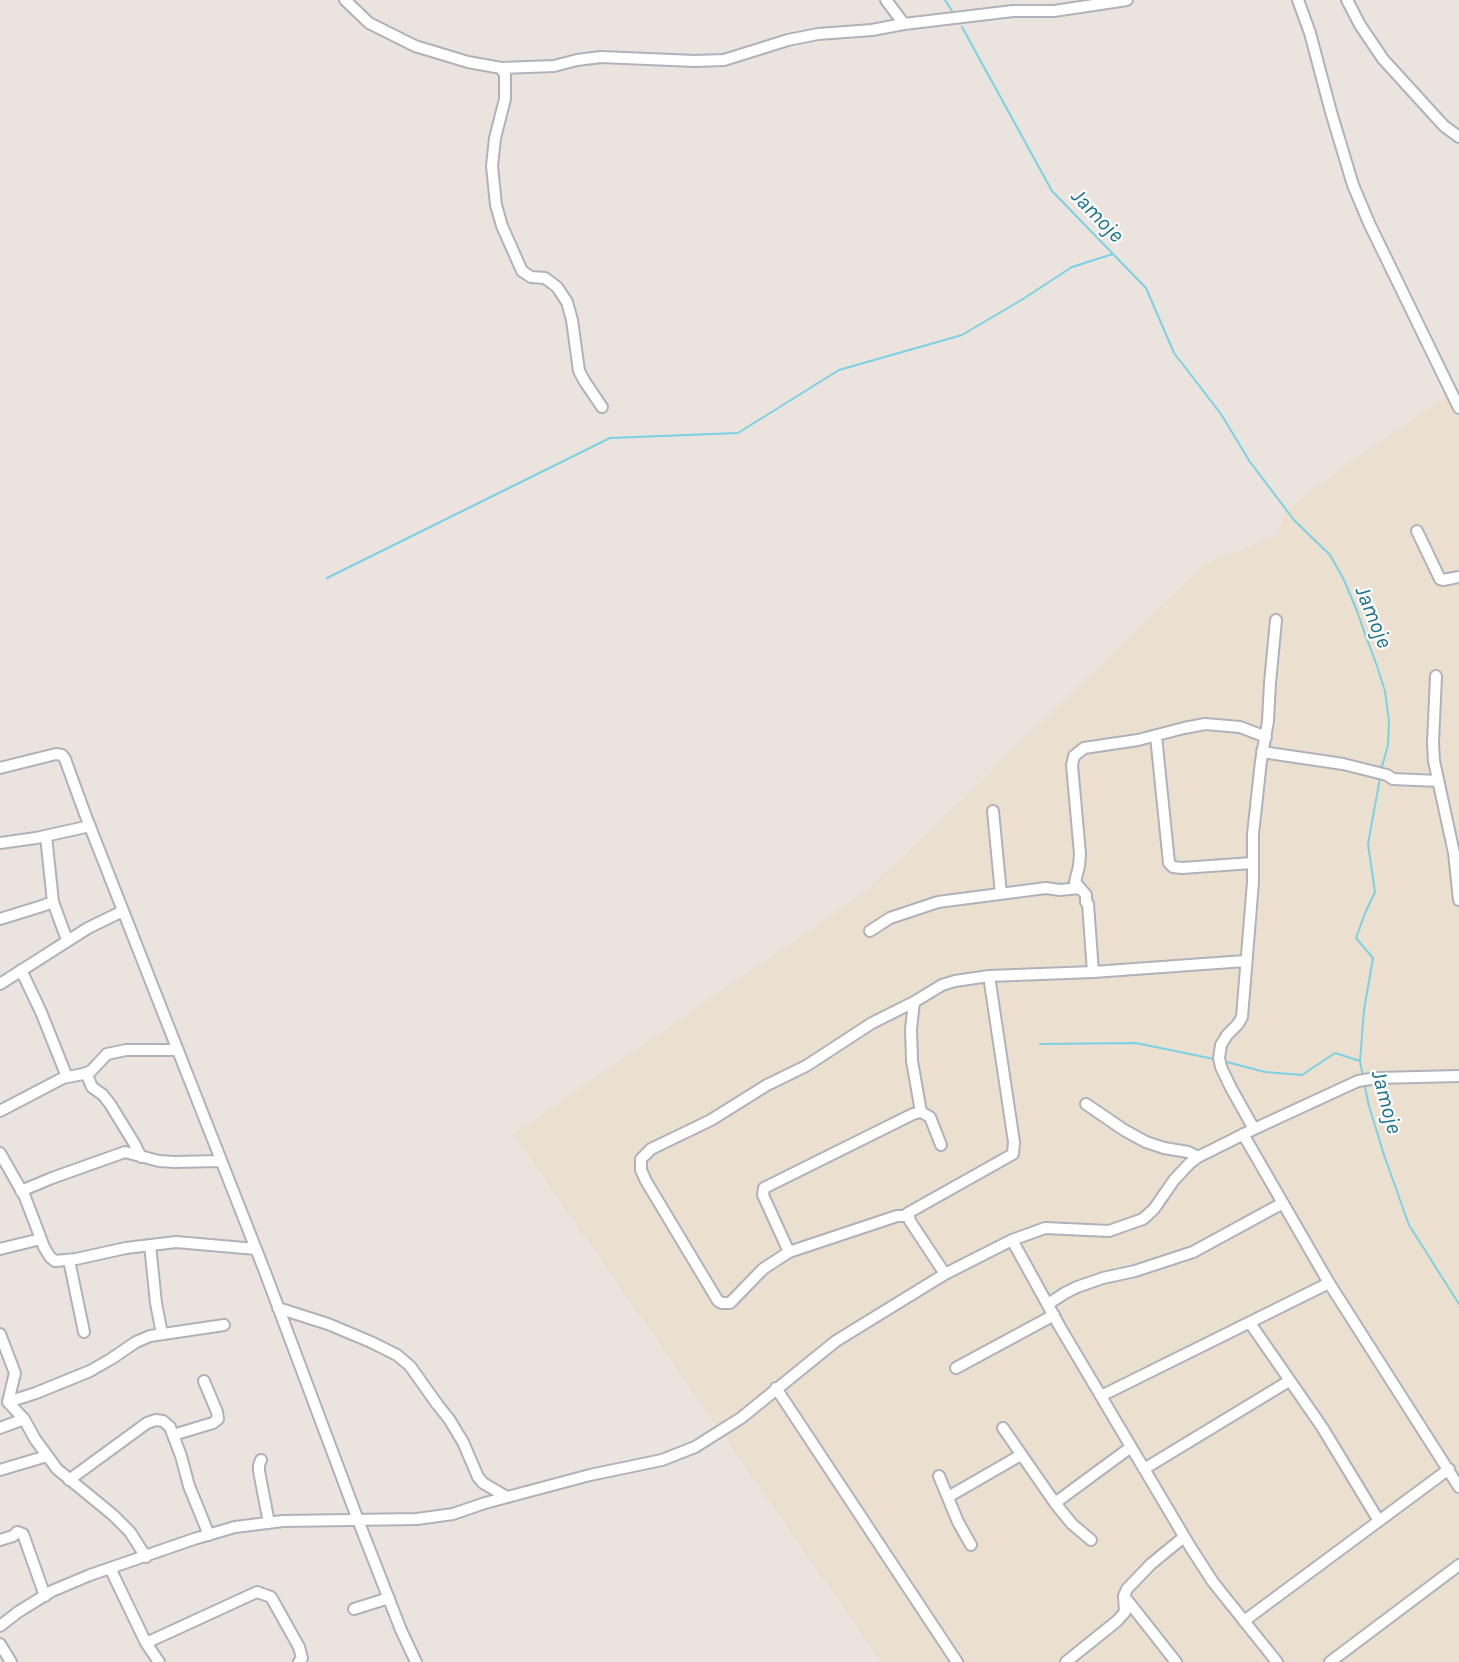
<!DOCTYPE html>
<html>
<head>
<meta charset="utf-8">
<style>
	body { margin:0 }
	canvas { display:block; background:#ebe4de }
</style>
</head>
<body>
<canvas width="1459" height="1662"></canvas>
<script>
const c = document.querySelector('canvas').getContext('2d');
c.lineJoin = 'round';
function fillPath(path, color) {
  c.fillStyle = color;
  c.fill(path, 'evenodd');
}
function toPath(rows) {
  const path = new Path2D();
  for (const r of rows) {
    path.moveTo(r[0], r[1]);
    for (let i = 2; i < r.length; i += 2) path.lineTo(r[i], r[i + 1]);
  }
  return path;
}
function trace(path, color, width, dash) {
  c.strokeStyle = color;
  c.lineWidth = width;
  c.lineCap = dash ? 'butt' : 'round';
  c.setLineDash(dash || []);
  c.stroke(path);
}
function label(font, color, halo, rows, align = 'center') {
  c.font = font + ' Karla,sans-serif';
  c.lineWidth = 4.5;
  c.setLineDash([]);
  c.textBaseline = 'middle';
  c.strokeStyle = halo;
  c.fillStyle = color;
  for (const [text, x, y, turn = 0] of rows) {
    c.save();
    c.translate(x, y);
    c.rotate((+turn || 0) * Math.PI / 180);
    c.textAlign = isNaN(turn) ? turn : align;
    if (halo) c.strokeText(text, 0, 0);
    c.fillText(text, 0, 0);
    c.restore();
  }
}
fillPath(toPath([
	[1459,387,1459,1662,881,1662,513,1134,869,889,1203,565,1277,535,1285,510,1349,463]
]), '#ebe0cf');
trace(toPath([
	[945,0,952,11],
	[962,27,1052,191,1146,288,1174,353,1221,414,1250,462,1294,520,1330,555,1344,580,1357,611,1365,634,1377,666,1385,691,1389,721,1388,745,1381,770],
	[327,578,610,438,738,433,839,370,962,335,1023,299,1072,267,1113,254],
	[1040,1044,1136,1043,1214,1059],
	[1223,1061,1265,1072,1302,1075,1335,1053,1360,1061],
	[1363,1077,1360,1061,1364,1010,1373,958,1356,938,1365,913,1375,892,1368,844,1380,778],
	[1364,1083,1369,1106,1384,1155,1409,1225,1459,1304]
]), '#7bd1e3', 2);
const minor = toPath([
	[345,0,369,23,415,46,468,62,501,68,505,75,505,99,495,138,492,166,496,205,502,226,522,271,531,277,545,278,557,287,567,302,572,320,579,371,585,382,602,407],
	[886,0,904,24],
	[1298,0,1310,33,1331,112,1353,185,1369,223,1459,408],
	[1347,0,1360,25,1383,59,1444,126,1459,137],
	[501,68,554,66,577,60,601,57,695,61,724,60,788,40,818,34,872,30,904,24,1013,11,1054,11,1127,0],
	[1417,531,1440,579,1443,580,1459,577],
	[1436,676,1433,743,1434,761,1454,853,1459,900],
	[1156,736,1169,863,1173,867,1182,868,1252,863],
	[1262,752,1343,764,1387,775,1393,779,1438,781],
	[0,768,56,754,62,755,65,759,85,814,265,1272,358,1520,401,1630,416,1662],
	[993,811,1001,894],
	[46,836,53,902,67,940],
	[0,843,36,838,90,826],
	[0,919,42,906,53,902],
	[870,931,890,918,938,902,1046,888,1060,890,1080,888],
	[21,970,41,1012,67,1077],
	[1093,972,1088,904,1086,902,1086,895,1075,882,1079,866,1080,854,1072,765,1074,756,1084,748,1138,740,1184,728,1205,724,1240,727,1266,737],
	[0,984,88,928,123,911],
	[914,1002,911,1029,912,1061,921,1112],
	[86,1073,92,1087,103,1095,110,1104,134,1143,141,1157],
	[1086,1104,1124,1130,1146,1142,1164,1148,1188,1152,1198,1157],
	[0,1111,63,1078,83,1074,91,1071,107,1054,126,1050,178,1050],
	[1254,1129,1231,1088,1221,1067,1219,1058,1221,1045,1227,1035,1238,1024,1242,1017,1253,882,1253,834,1261,761,1268,721,1270,683,1276,620],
	[1243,1134,1329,1283],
	[0,1153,25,1197,44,1247,50,1257,55,1261,76,1259,126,1248,176,1242,256,1249],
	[21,1191,52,1178,125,1152,159,1161,174,1162,221,1161],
	[908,1213,1013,1154,1014,1142,989,976],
	[1012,1240,1060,1327,1191,1548,1213,1582,1277,1662],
	[150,1245,156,1303,162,1334],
	[0,1249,41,1239],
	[789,1252,763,1195,764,1188,913,1114,921,1112,930,1117,941,1145],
	[69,1260,84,1332],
	[945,1274,910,1221,908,1213,904,1216,897,1216,789,1252,763,1269,730,1303,722,1303,718,1301,646,1181,641,1170,641,1159,651,1149,711,1120,767,1085,806,1066,872,1023,914,1002,942,985,955,981,989,976,1093,972,1245,961],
	[1048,1304,1065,1293,1077,1287,1103,1278,1135,1271,1193,1252,1283,1203],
	[278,1308,328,1324,371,1342,397,1355,410,1366,437,1404,449,1419,463,1442,478,1477,483,1483,507,1497],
	[1250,1323,1322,1427,1379,1521],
	[0,1334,15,1373,8,1402,24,1419,35,1439,57,1469,113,1515,130,1532,146,1557],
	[956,1368,1054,1315],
	[776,1388,957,1662],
	[1101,1396,1329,1283,1459,1487],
	[8,1402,36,1393,90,1371,111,1359,136,1342,150,1336,224,1325],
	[0,1428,24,1419],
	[1003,1428,1055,1503,1072,1524,1091,1540],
	[173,1435,213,1423,218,1419,217,1412,204,1381],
	[261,1460,259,1465,259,1471,269,1523],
	[1144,1469,1289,1381],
	[0,1470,47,1456],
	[939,1476,958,1522,971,1545],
	[69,1480,147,1423,156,1420,163,1421,170,1427,181,1456,189,1486,209,1535],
	[948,1497,1021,1455],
	[1055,1503,1131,1447],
	[0,1540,13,1536,17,1532,23,1534,45,1596],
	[110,1568,146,1643,159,1662],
	[1124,1596,1176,1662],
	[354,1609,389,1598],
	[1244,1621,1449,1469],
	[0,1626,18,1612,52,1591,90,1575,194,1539,235,1527,283,1521,417,1519,453,1514,485,1503,590,1475,662,1460,695,1447,741,1418,836,1341,945,1274,1012,1240,1045,1228,1109,1231,1143,1219,1154,1209,1174,1180,1190,1163,1198,1157,1254,1129,1358,1081,1377,1078,1459,1076],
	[146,1643,257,1592,271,1597,299,1647,302,1658,299,1662],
	[0,1644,11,1662],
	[1066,1662,1117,1621,1125,1612,1124,1596,1127,1589,1151,1564,1184,1537],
	[1330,1662,1459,1565]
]);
trace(minor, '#afb2ba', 14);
trace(minor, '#fff', 10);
label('italic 22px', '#1a718f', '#fff', [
	["Jamoje",1097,216,46],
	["Jamoje",1373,617,68],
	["Jamoje",1386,1102,75]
]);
</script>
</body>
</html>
